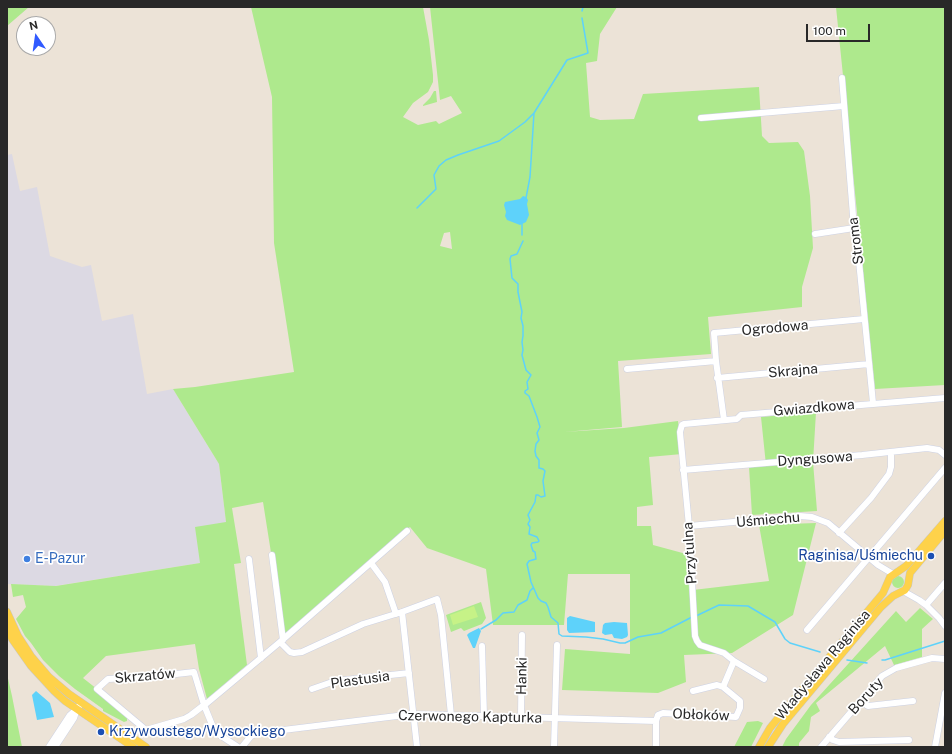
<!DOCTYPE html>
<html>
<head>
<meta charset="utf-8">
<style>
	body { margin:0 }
	#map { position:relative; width:952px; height:754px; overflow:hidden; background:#ece3d7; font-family:"Public Sans",sans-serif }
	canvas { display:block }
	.frame { position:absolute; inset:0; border:8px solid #282828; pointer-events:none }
	.north { position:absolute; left:16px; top:16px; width:40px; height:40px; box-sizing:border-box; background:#fff; border:1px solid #a9a9a9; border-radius:50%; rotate:347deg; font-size:11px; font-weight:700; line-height:16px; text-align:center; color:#282828 }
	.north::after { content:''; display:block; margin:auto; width:14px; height:18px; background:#315aff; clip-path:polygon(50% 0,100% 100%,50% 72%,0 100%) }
	.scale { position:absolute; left:806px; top:24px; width:64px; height:18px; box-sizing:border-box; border:2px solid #282828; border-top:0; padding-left:5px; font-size:12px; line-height:14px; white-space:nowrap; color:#282828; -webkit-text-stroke:3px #fff; paint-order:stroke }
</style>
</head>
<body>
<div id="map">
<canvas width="952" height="754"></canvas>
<div class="frame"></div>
<div class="north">N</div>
<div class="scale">100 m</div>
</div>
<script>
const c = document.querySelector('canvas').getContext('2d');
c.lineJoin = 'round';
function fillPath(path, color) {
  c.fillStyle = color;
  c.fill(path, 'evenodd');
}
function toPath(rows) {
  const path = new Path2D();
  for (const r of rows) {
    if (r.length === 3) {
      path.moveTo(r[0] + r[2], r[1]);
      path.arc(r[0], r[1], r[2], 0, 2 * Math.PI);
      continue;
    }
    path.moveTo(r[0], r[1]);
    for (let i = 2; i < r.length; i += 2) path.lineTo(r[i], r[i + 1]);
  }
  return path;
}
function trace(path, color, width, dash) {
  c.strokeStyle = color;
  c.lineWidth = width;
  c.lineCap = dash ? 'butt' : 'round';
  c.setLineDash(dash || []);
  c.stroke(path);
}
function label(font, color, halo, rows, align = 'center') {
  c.font = font + ' "Public Sans",sans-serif';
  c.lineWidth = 3.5;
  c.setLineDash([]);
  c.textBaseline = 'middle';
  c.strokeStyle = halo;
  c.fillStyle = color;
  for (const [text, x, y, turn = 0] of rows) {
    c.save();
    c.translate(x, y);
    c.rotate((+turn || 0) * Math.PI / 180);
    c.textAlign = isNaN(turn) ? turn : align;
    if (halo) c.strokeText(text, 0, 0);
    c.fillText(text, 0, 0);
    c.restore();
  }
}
fillPath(toPath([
	[12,154,20,191,37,187,50,256,82,267,91,265,102,321,133,314,147,394,173,389,219,464,226,522,200,563,55,586,7,584,7,155]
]), '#dcd9e3');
fillPath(toPath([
	[7,7,29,7,7,26],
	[251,7,423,7,429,40,433,75,433,82,428,92,413,103,403,117,418,125,436,121,439,124,462,113,451,96,440,100,430,7,617,7,600,34,597,61,586,63,590,117,600,120,634,119,643,94,759,87,762,136,769,143,798,142,804,151,810,196,813,248,802,287,802,307,708,317,711,354,618,361,622,427,564,432,624,428,678,421,682,454,649,457,653,505,637,507,637,526,651,526,653,545,690,555,693,590,769,581,759,525,816,523,793,615,732,653,684,655,686,682,658,693,562,690,565,649,630,654,630,574,568,574,564,625,493,625,486,569,427,548,410,527,284,635,263,502,232,508,241,563,234,564,247,665,207,699,199,669,195,644,106,656,83,678,97,689,127,718,127,721,124,722,103,711,103,709,75,689,59,676,43,660,31,643,25,636,16,619,26,607,23,595,13,597,11,584,56,586,200,563,195,527,226,522,219,464,173,389,195,387,294,372,274,243,272,97],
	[450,232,452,249,440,246,444,233],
	[836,7,945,7,945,385,875,389],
	[434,91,436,91,437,102,423,106,423,105,430,98],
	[816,412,813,462,817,511,752,515,749,467,766,465,761,417],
	[898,582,6],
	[481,602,486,618,482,624,464,631,461,628,451,632,446,615],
	[920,608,933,619,922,629,922,657,894,665,885,646,816,703,820,711,811,717,809,731,799,743,799,747,782,747,786,739,811,705,896,611,906,622],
	[7,674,12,696,22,747,7,747],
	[758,721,763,723,751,747,734,747,747,722]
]), '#aee98d');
fillPath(toPath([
	[474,606,478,617,453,625,450,615]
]), '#c6f287');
fillPath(toPath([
	[523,196,526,197,528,200,527,204,529,215,526,222,520,225,507,220,505,216,506,212,504,205,505,202,520,199],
	[570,616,595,622,595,632,569,633,567,630,567,618],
	[614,622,627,623,628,635,627,637,622,639,614,638,612,634,605,635,602,633,603,625,605,623],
	[479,628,481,631,475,648,473,648,467,635,469,633],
	[36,691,50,703,54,717,37,720,32,695]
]), '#5ed2fa');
trace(toPath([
	[582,11,583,7],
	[526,198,530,177,534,113,567,60,588,53,582,18],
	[417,208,436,189,434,175,439,166,446,160,458,155,499,141,525,122,534,113],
	[522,223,522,235],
	[523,241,517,254,511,256,510,259,512,278,518,284,518,292,522,312,521,318,523,326,523,336,522,342,523,350,522,355,526,370,531,375,527,382,528,389,525,391,525,393,529,396,537,417,540,427,537,433,539,440,536,444,535,451,536,456,539,460,539,468,543,469,545,471,543,481,545,496,541,497,538,495,536,495,535,502,528,515,530,520,528,524,530,527,529,534,537,537,539,541,538,542,532,543,531,545,533,551,535,552,536,559,529,561,527,564,531,582,538,598,541,601,546,603,548,607,551,617,558,623,559,634,562,636,586,637,603,639,620,643,625,643,638,637,661,633,692,617],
	[696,616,719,605,748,606,775,622,785,639,790,643,820,652],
	[481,629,496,620,503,613,514,612,518,605,527,600,530,591,533,588],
	[847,660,867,663],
	[882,660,885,660,945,641]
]), '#5ed2fa', 1.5);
const minor = toPath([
	[842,78,854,228,858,251,873,403],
	[701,118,844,106],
	[815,234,854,228],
	[716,361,714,333,864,319],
	[627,369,716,361,724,420],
	[717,378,869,364],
	[683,470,862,455,927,448,939,450,945,455],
	[689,526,800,516,812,517,828,523,878,565,893,574],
	[839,533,871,498,889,474,891,467,891,452],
	[272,555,283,640],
	[249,559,261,658],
	[371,563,385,582,396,614],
	[903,591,919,600,926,605,939,618,945,626],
	[926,605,945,583],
	[402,612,417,747],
	[807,630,945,468],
	[280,642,290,652,294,653,302,652,363,624,402,612,437,599,441,615,451,715],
	[482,646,484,716],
	[734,661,724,653,700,645,697,641,695,636,689,526,680,432,682,425,684,424,737,419,741,415,945,398],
	[723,687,734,661,764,679],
	[312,689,335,681,409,673],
	[860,701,868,706,913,701],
	[521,717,522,635],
	[829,737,833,740,839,742,909,740],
	[49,747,70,715,77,709,81,703],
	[55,747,74,718,77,709],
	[238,747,215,732,204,705,194,672,150,677,108,679,97,689,146,730,184,719,191,715,204,705,207,703,280,642,407,531],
	[242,747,251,736,259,733,413,714,656,721],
	[554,747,557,645],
	[656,747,656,721,658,715,663,713,736,717,740,708,740,701,723,687,717,685,693,691],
	[821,747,882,676,896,668,932,658,945,659],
	[935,747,945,693]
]);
const major = toPath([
	[7,612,18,636,31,656,49,677,69,694,146,747],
	[7,627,12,639,31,666,54,691,65,701,133,747],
	[759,747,770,728,783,712,883,593,890,577,906,566,945,521],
	[768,747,783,724,881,607,893,596,905,590,908,585,910,573,945,531]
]);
trace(minor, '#ccd1e3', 7);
trace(major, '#c7c7c7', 8);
trace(minor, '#fff', 6);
trace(major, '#fed24a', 7);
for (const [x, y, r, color] of [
	[931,556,4,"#1a4fb4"],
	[27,559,4,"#3f7fe0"],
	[101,732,4,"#1a4fb4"]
]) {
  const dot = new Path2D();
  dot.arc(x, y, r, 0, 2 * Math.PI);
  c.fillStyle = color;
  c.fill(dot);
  trace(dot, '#fff', 1.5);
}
label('14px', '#282828', '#fff', [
	["Stroma",856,241,-97],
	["Ogrodowa",775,328,-5],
	["Skrajna",793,371,-5],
	["Gwiazdkowa",814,408,-5],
	["Dyngusowa",815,459,-4],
	["Uśmiechu",768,520,-5],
	["Przytulna",690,553,-94],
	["Władysława Raginisa",823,665,-50],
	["Skrzatów",145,676,-5],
	["Hanki",522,676,-89],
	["Plastusia",360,680,-8],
	["Boruty",866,696,-48],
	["Obłoków",701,715,2],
	["Czerwonego Kapturka",470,717,1]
]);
label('14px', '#164399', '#fff', [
	["Raginisa/Uśmiechu",923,556],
	["Krzywoustego/Wysockiego",109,732,"left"]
], 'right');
label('14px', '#366cbe', '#fff', [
	["E-Pazur",35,559]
], 'left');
</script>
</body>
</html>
